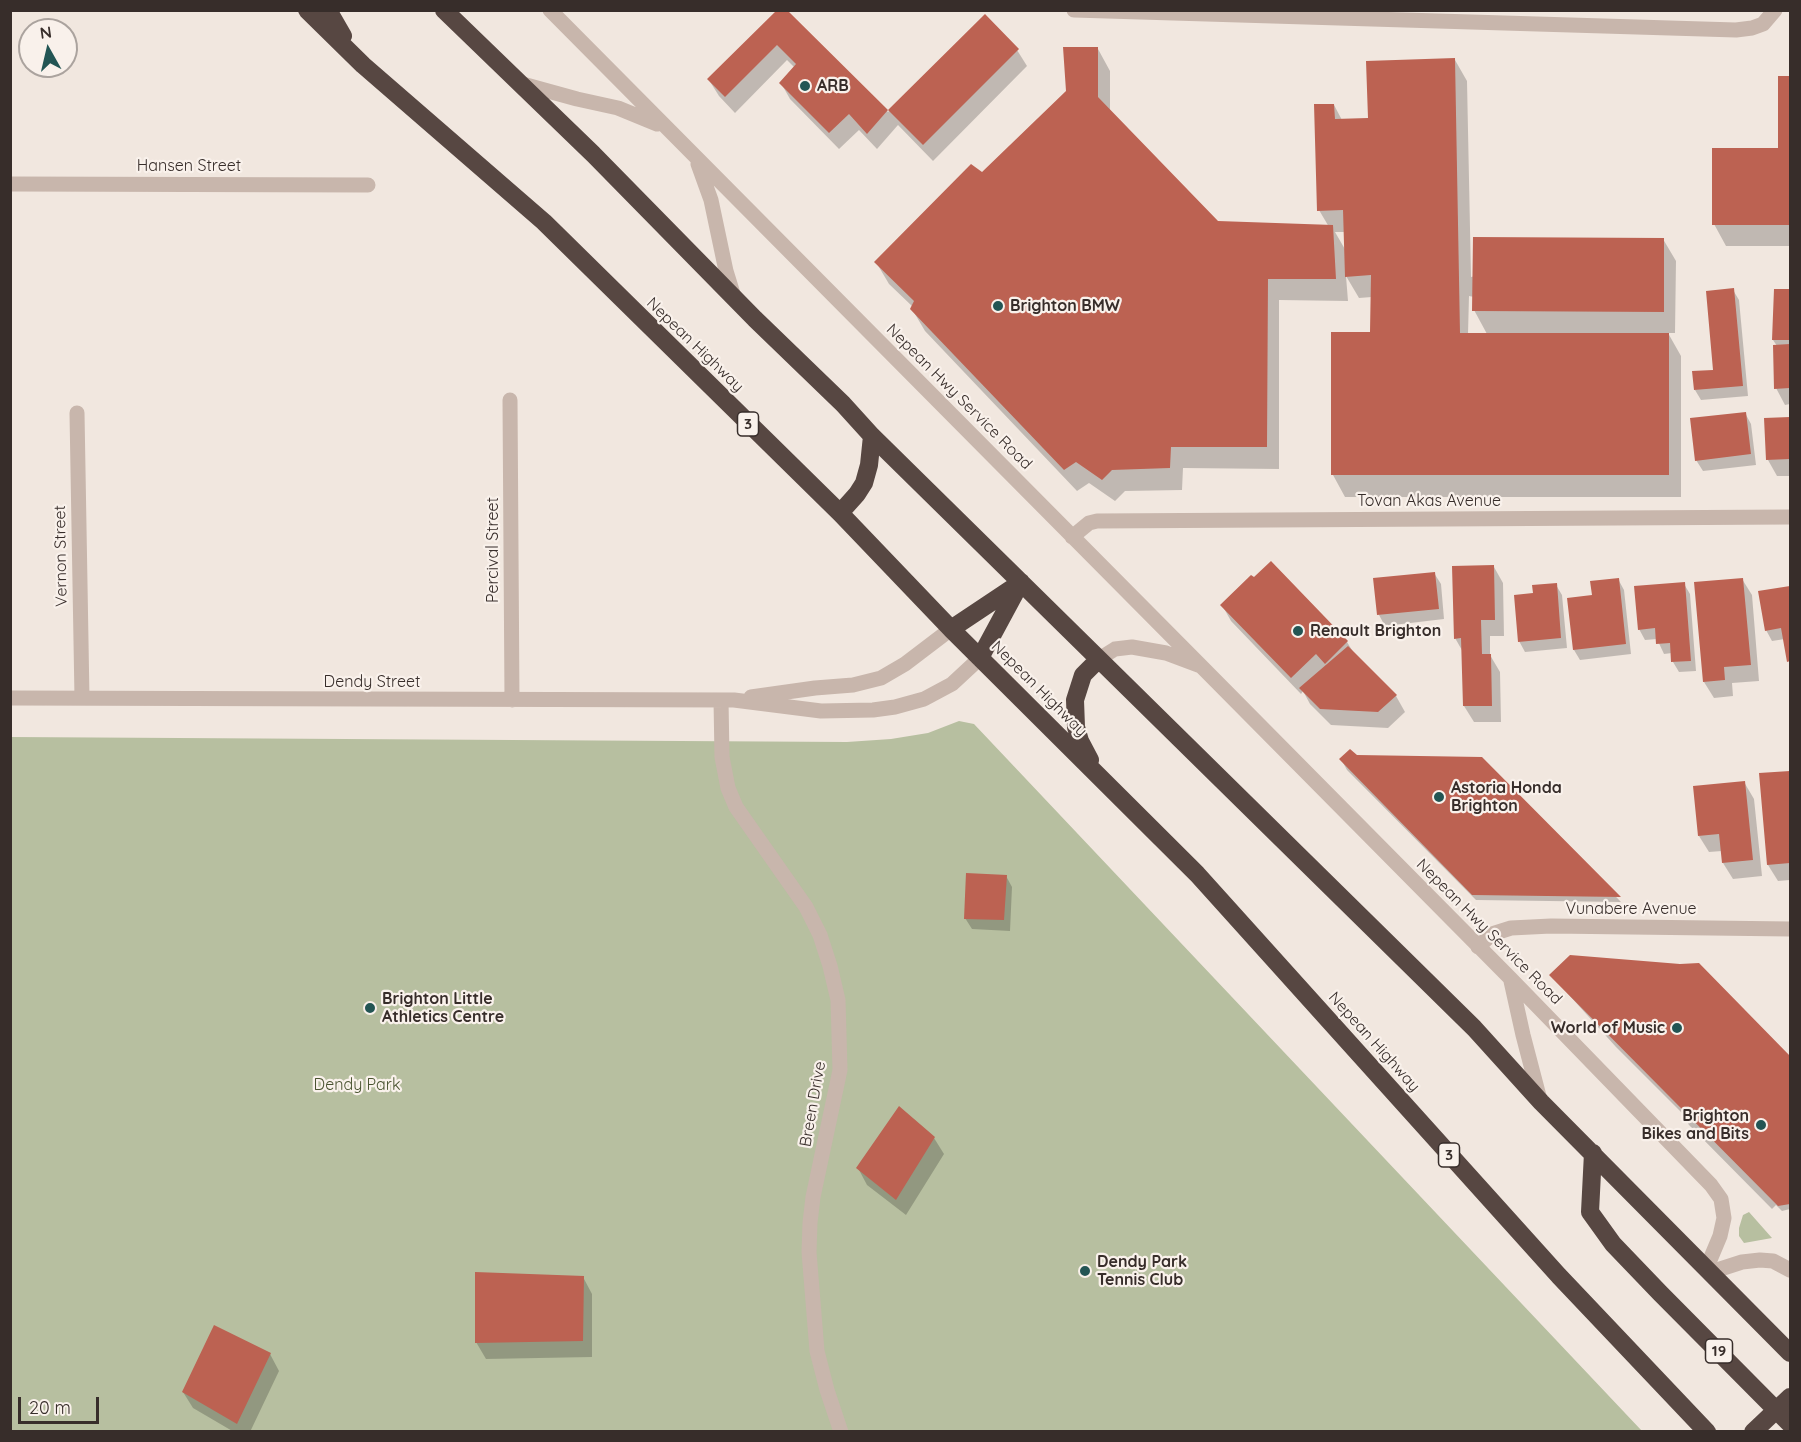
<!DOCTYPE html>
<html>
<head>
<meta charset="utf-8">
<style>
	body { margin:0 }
	#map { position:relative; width:1801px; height:1442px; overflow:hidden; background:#f1e7df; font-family:Quicksand,sans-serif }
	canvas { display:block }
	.frame { position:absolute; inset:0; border:12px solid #372d2a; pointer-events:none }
	.north { position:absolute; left:18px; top:18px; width:60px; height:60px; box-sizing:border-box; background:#f9f1eb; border:2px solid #aba39e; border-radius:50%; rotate:352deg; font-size:16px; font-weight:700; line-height:24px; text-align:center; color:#372d2a }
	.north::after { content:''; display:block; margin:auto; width:21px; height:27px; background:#235554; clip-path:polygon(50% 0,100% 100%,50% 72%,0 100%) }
	.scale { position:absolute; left:18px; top:1397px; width:81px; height:27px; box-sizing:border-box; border:3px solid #372d2a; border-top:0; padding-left:8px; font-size:18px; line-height:21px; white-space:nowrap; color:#372d2a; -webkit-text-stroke:4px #f9f1eb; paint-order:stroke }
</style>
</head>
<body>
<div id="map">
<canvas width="1801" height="1442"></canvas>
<div class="frame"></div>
<div class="north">N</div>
<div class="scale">20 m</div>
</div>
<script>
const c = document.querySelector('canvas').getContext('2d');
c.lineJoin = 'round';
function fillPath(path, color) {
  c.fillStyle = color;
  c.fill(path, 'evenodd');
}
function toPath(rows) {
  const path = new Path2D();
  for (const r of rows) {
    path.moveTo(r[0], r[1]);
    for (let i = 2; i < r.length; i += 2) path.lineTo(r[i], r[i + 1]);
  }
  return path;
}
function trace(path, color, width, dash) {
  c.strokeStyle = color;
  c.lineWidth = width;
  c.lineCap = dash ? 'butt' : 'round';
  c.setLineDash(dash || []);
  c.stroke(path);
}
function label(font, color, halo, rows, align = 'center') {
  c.font = font + ' Quicksand,sans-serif';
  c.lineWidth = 4.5;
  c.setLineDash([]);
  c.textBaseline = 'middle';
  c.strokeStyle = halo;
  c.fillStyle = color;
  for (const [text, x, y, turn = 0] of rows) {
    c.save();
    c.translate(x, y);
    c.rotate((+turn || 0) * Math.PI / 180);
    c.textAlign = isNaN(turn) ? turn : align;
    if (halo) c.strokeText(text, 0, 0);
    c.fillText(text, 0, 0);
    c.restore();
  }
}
fillPath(toPath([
	[959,721,974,724,1642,1431,11,1432,11,737,847,742,891,739,928,733],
	[1749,1212,1772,1238,1744,1243,1739,1236,1739,1228,1743,1215]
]), '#b7bfa0');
fillPath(toPath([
	[785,10,888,112,985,16,1017,50,1027,66,933,161,898,125,877,149,859,130,839,149,790,99,781,83,795,68,787,60,735,113,719,96,709,80],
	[1098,49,1110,71,1110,111,1218,223,1329,227,1319,210,1334,105,1342,120,1369,119,1455,60,1467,81,1471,277,1663,239,1676,261,1675,333,1668,333,1681,356,1681,497,1345,497,1333,475,1333,334,1372,334,1372,297,1359,298,1346,276,1348,301,1279,300,1279,469,1183,468,1182,490,1125,491,1115,501,1089,483,1077,491,925,331,912,309,913,307,889,284,876,262,983,174,1068,92],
	[1335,232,1345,232,1346,251],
	[1469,296,1474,297,1474,310,1487,334,1468,334],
	[1790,77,1790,246,1726,246,1714,224,1779,150,1779,78],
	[1733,290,1739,300,1748,396,1701,400,1695,390,1715,371],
	[1775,290,1790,291,1790,404,1785,405,1776,388,1777,346,1773,340],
	[1745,413,1751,424,1756,465,1703,471,1696,460],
	[1790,418,1790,476,1777,476,1768,460,1766,419],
	[1271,563,1347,642,1355,655,1396,696,1405,712,1388,728,1331,725,1310,704,1303,691,1301,694,1231,621,1222,605],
	[1494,567,1503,583,1504,636,1490,636,1490,655,1500,672,1501,722,1474,722,1464,706,1463,652,1455,638],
	[1434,573,1441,584,1444,619,1385,626,1379,615,1375,579],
	[1618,579,1624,590,1631,654,1580,660,1574,650,1593,597],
	[1742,579,1752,595,1759,681,1732,683,1733,696,1714,698,1704,682],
	[1684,584,1690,594,1696,671,1679,672,1673,662,1672,653,1664,654,1657,639,1645,640,1639,629],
	[1556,585,1562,595,1567,648,1525,652,1519,641,1534,595],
	[1790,588,1790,665,1785,639,1772,641,1766,630,1760,593],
	[1356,756,1482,758,1621,902,1476,900,1347,770,1341,759],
	[1790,772,1790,880,1778,881,1768,865,1761,775],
	[1744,782,1754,799,1762,876,1733,879,1723,863,1722,851,1709,852,1699,836],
	[1006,876,1012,887,1010,931,972,929,965,918],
	[1551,975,1758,1024,1790,1058,1790,1209,1782,1211,1776,1205,1772,1209,1689,1125,1681,1112,1616,1047],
	[934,1138,944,1154,906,1215,867,1185,858,1168],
	[583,1277,592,1294,592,1357,486,1359,476,1342],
	[270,1354,279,1371,250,1432,234,1432,193,1408,183,1392]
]), '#0003');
fillPath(toPath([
	[777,10,787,10,888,110,867,134,849,114,829,133,779,83,796,64,777,45,725,97,707,79],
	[985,14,1019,49,923,145,888,110],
	[1063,47,1098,47,1098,97,1218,221,1333,225,1336,279,1268,279,1267,447,1171,447,1170,468,1112,470,1102,480,1076,462,1064,470,910,309,914,301,874,262,971,164,982,172,1066,91],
	[1455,58,1460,333,1669,333,1669,475,1331,475,1331,332,1370,332,1371,275,1345,277,1343,210,1317,211,1314,104,1334,104,1335,119,1368,118,1366,61],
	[1778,76,1790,76,1790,225,1712,225,1712,148,1778,148],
	[1473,237,1664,238,1664,312,1472,311],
	[1734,288,1743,386,1694,390,1692,371,1713,370,1706,291],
	[1774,289,1790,289,1790,340,1772,340],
	[1790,344,1790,388,1774,389,1773,345],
	[1746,412,1751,454,1695,461,1690,418],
	[1790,417,1790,459,1766,460,1764,418],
	[1271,561,1348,641,1325,664,1316,654,1291,678,1220,605,1251,575,1254,577],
	[1494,565,1495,620,1481,620,1482,654,1491,654,1492,706,1463,706,1461,638,1454,639,1452,566],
	[1435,572,1439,609,1377,615,1373,578],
	[1619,578,1626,644,1573,650,1567,598,1592,595,1590,581],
	[1743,578,1751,665,1724,667,1725,680,1703,682,1694,582],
	[1685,582,1691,661,1671,662,1670,643,1656,644,1655,628,1638,630,1634,586],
	[1557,583,1561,638,1518,642,1514,595,1533,593,1532,585],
	[1790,586,1790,661,1787,662,1781,628,1765,631,1758,591],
	[1348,646,1397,695,1378,712,1320,709,1299,688],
	[1350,749,1357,755,1482,757,1621,897,1472,895,1339,759],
	[1790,771,1790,863,1767,865,1759,773],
	[1745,781,1753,860,1722,863,1719,834,1698,836,1693,786],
	[966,873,1007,875,1004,920,964,919],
	[1570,955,1680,964,1699,963,1790,1056,1790,1204,1778,1206,1549,975],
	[899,1106,935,1137,896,1200,856,1168],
	[475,1272,584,1276,583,1341,475,1343],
	[214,1325,271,1353,237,1424,182,1392]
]), '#bc6252');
trace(toPath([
	[550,10,1203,668,1510,978,1711,1185,1721,1199,1724,1218,1720,1236,1707,1267],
	[1074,10,1736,30,1752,28,1763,24,1775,10],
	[519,83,577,99,618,108,657,124],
	[698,164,711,200,726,271,734,297],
	[10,184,368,185],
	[510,400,512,700],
	[77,413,82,698],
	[1072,537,1089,523,1097,521,1790,517],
	[1099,659,1115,649,1132,647,1166,653,1198,665],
	[751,697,815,688,853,685,881,678,905,664,951,629],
	[10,698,734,700,821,711,873,710,895,707,924,699,952,684,980,658],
	[721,700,722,757,728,788,736,807,806,907,820,935,830,966,838,1000,840,1070,813,1197,810,1223,809,1252,817,1351,827,1390,841,1432],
	[1478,947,1492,934,1511,928,1551,926,1790,929],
	[1511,981,1523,1035,1540,1100],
	[1711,1272,1742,1262,1760,1260,1773,1261,1790,1270]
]), '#c8b6ac', 15);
trace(toPath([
	[307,10,363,65,544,222,840,513,951,629,1197,874,1559,1276,1707,1432],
	[328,10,343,36],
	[444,10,593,154,755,319,843,404,872,436,1474,1028,1541,1102,1790,1353],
	[840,513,857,494,864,483,869,465,872,436],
	[951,629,1017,585],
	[980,658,1021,582],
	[1090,760,1080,741,1076,727,1075,700,1083,675,1099,659],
	[1593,1153,1590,1212,1613,1244,1660,1293,1790,1424],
	[1753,1432,1790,1397]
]), '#574742', 18);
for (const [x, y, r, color] of [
	[805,86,6,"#235554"],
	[998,306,6,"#235554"],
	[1298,631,6,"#235554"],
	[1439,797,6,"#235554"],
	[370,1008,6,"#235554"],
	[1677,1028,6,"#235554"],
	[1761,1125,6,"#235554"],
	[1085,1271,6,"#235554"]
]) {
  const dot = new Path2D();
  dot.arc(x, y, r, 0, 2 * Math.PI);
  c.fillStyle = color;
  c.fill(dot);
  trace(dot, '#f9f1eb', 2);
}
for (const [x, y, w] of [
	[748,424,21],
	[1449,1155,21],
	[1719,1351,27]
]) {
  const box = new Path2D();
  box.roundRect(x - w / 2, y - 12, w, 24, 4.5);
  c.fillStyle = '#f9f1eb';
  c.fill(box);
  trace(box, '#372d2a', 1.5);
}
label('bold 15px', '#372d2a', null, [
	["3",748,424],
	["3",1449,1155],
	["19",1719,1351]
]);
label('bold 16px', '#372d2a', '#f9f1eb', [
	["ARB",817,86],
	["Brighton BMW",1010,306],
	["Renault Brighton",1310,631],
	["Astoria Honda",1451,788],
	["Brighton",1451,806],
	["Brighton Little",382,999],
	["Athletics Centre",382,1017],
	["World of Music",1665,1028,"right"],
	["Brighton",1749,1116,"right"],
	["Bikes and Bits",1749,1134,"right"],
	["Dendy Park",1097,1262],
	["Tennis Club",1097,1280]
], 'left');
label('16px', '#372d2a', '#f9f1eb', [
	["Hansen Street",189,166],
	["Nepean Highway",695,345,44],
	["Nepean Hwy Service Road",959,397,45],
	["Tovan Akas Avenue",1429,501],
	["Percival Street",493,550,-90],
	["Vernon Street",61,556,-91],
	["Dendy Street",372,682],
	["Nepean Highway",1039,689,45],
	["Vunabere Avenue",1631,909],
	["Nepean Hwy Service Road",1489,932,45],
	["Nepean Highway",1374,1042,48],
	["Breen Drive",813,1104,-80]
]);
label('16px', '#495330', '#f9f1eb', [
	["Dendy Park",357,1085]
]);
</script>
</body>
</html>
